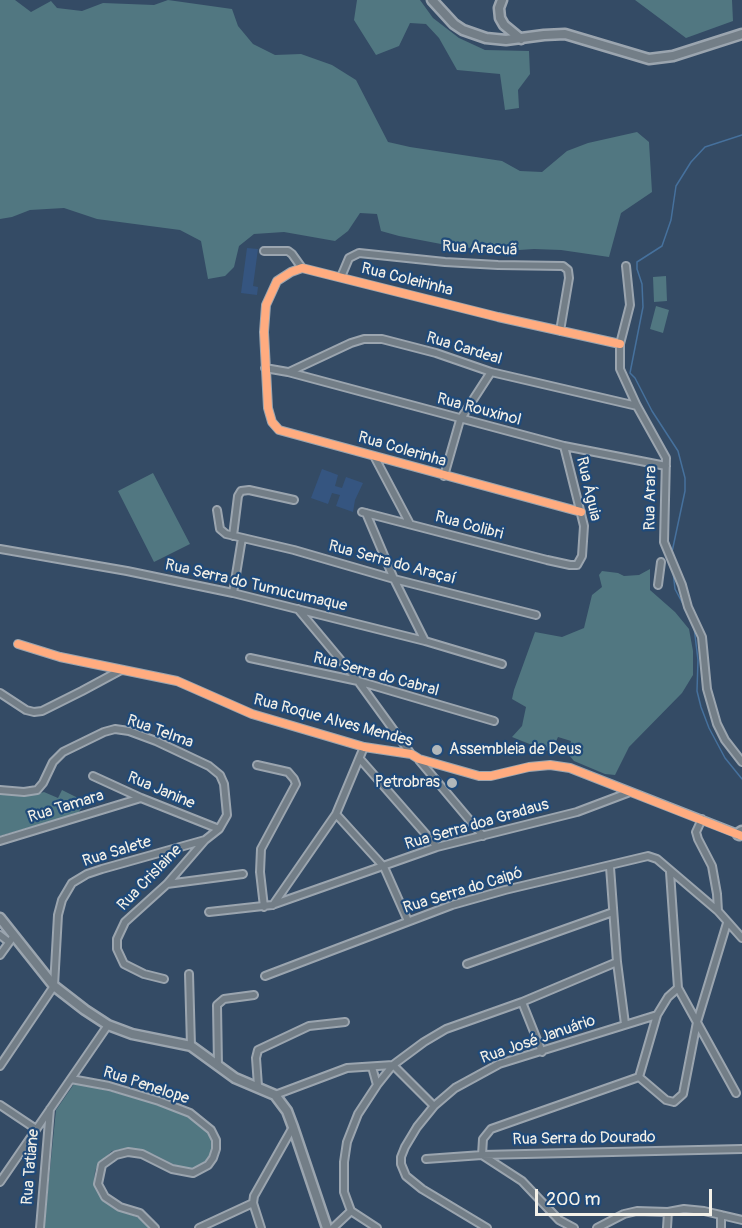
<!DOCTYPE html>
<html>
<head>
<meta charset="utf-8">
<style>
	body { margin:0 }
	#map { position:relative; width:742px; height:1228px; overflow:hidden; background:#344b65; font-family:Pangolin,sans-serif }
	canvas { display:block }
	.scale { position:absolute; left:535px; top:1189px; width:177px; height:27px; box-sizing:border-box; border:3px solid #f4f1e8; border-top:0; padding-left:8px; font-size:18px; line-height:21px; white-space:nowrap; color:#f4f1e8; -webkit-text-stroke:4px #1f4a7a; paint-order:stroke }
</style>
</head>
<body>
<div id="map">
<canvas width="742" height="1228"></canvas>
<div class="scale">200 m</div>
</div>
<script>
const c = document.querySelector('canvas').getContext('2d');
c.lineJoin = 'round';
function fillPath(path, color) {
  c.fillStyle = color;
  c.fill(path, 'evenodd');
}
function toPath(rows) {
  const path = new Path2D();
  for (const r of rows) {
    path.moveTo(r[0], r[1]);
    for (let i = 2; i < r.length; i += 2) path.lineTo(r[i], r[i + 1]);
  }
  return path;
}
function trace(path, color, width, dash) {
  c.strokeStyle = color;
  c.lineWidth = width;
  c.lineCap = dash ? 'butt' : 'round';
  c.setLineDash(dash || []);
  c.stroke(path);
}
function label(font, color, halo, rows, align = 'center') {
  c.font = font + ' Pangolin,sans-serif';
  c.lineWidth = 4.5;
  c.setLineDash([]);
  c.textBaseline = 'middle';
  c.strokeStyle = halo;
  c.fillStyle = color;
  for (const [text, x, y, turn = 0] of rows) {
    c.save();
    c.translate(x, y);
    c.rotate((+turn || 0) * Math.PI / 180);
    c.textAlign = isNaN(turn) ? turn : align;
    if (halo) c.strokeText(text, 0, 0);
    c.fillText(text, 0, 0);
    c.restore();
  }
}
fillPath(toPath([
	[247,248,258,249,253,286,258,287,257,295,241,293],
	[322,469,338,475,335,486,342,488,346,477,363,483,355,500,353,512,336,506,340,495,332,493,328,504,311,498]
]), '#355580');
fillPath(toPath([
	[0,0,15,0,31,12,51,1,57,8,82,11,103,3,154,5,168,0,232,9,238,26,253,44,275,55,301,54,332,65,356,80,388,142,410,147,502,161,520,171,542,172,567,151,588,143,637,132,649,142,652,192,621,213,609,257,561,250,534,249,504,251,488,247,462,248,399,236,381,231,377,214,360,213,348,231,335,241,284,232,254,234,239,246,234,267,225,276,208,279,201,241,180,230,97,219,64,208,30,210,12,217,0,219],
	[357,0,420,0,433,18,459,38,485,50,529,51,530,74,518,90,519,108,505,110,500,74,457,70,439,38,426,24,410,23,399,46,376,55,354,20],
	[635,0,732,0,733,21,686,38],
	[666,276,667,301,654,302,653,277],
	[656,306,669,310,663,333,650,329],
	[153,473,190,544,154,562,118,491],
	[650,569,650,590,675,612,689,629,693,651,693,675,682,693,629,747,615,775,605,774,574,761,568,754,571,741,558,737,554,746,547,751,512,737,522,726,526,707,512,699,514,690,535,632,562,637,584,628,592,595,602,587,599,575,602,571,618,573,624,576,639,575],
	[62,790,86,802,78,813,0,836,0,795,34,795,44,792,58,798],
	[77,1083,157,1103,189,1115,209,1133,212,1141,211,1153,203,1164,196,1168,181,1168,153,1154,126,1148,112,1151,99,1163,95,1171,94,1183,101,1198,113,1208,139,1218,151,1228,44,1228,56,1110,74,1084]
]), '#517781');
trace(toPath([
	[672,552,685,491,685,478,678,451,652,411,635,378,630,373,643,307,642,284,637,269,637,262,662,246,671,220,676,186,691,162,705,147,742,135],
	[673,572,675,589,690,617],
	[694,627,698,660,697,691,701,707,709,728,725,758,742,779]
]), '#46719d', 1.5);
const minor = toPath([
	[264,251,288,251,292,254,302,268],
	[626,266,630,305,620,344,620,369,637,406,666,458,664,542,682,585,688,607,702,637,707,689,717,724,725,740,742,762],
	[341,277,349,258,359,253,445,262,498,265,563,266,568,270,569,278,560,331],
	[265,368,288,372,564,446,666,466],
	[289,372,351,343,364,339,382,339,436,353,491,372,637,406],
	[374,456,410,524],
	[444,476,460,420,491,372],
	[217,510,220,529,226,534,294,550,394,579,536,615],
	[362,512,547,560,570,565,577,565,582,556,584,526,564,446],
	[581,512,279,430,272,422,268,408,264,332,266,305,277,281,291,272,302,268,498,317,620,344],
	[366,513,394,579,425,641],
	[233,536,238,496,241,491,249,490,294,500],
	[0,549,127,571,233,593,425,641,502,664],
	[658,585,661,562],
	[233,593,242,538],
	[298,609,358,681,411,754],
	[18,644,60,657,177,681,252,714,364,747,411,754,419,759,479,776,491,776,529,767,550,765,570,768,741,835],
	[250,658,358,681,494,721],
	[0,693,26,710,34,712,42,711,82,691,121,670],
	[360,759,437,847],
	[419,760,483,836],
	[257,765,288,772,294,779,296,784,261,849,260,872,264,907],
	[93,776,141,798,219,829],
	[0,790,24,792,37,790,43,783,53,762,63,752,104,732,115,729,129,731,156,741,209,766,220,775,224,784,227,815,219,829,205,840,167,884,125,922,117,939,117,949,124,964,144,974,164,979],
	[336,814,384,867,408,921],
	[702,819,696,832,698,839,712,866,717,894,718,911],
	[0,841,141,798],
	[610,867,617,962,625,1024],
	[670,872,678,988,736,1093],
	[167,884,243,874],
	[273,905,336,814,364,747],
	[209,912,272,905,437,847,577,812,630,792],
	[0,935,9,942],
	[0,955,13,937],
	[467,964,613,912],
	[189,974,191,1046],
	[265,976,452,905,505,890,648,856,657,859,718,911,742,938],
	[522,1002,542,1052],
	[393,1065,434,1106],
	[0,1066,54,986,58,915,62,900,72,883,87,874,102,869,205,840],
	[218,1066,217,1005,224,999,254,995],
	[372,1067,377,1085],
	[639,1077,666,1100,674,1102,683,1094,697,1022,727,923],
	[639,1077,657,1015,668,997,678,988],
	[71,1079,109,1086,159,1101,190,1113,211,1130,216,1140,216,1149,213,1158,208,1165,193,1173,172,1169,142,1154,128,1152,116,1155,102,1165,98,1184,105,1197,120,1207,140,1213,155,1228],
	[258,1086,256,1058,258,1050,309,1026,345,1022],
	[275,1095,347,1068,393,1065],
	[0,1105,36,1129],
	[482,1155,483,1139,491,1129,639,1077],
	[482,1155,522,1181,559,1220,574,1228],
	[426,1159,482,1155,742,1149],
	[0,1182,108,1025],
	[40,1228,50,1109],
	[199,1228,253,1203],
	[261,1228,253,1203,254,1196,293,1127],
	[333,1228,351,1211],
	[377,1228,351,1211,344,1192,344,1162,347,1142,358,1114,377,1085,393,1065,424,1042,446,1029,522,1002,617,962],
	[487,1228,422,1189,406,1176,401,1164,401,1157,405,1147,417,1127,434,1106,455,1088,499,1064,657,1015],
	[597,1228,624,1214,637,1211,668,1212,684,1209,704,1211,742,1220],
	[667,1228,668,1212],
	[721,1228,721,1215]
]);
const tertiary = toPath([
	[432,0,454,24,463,30,486,38,506,40,544,35,565,34,649,59,673,56,742,34],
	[502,0,499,8,500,18,504,25,521,39],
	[0,918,54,986,85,1010,108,1025,132,1034,191,1046,235,1078,275,1095,287,1111,293,1127,327,1228]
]);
const trunk = toPath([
	[739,834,742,832]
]);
trace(minor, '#9ba5af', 10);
trace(tertiary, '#9ba5af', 13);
trace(trunk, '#9ba5af', 15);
trace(minor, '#737e87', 6);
trace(tertiary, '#737e87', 8);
trace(trunk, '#737e87', 10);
trace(toPath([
	[581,512,279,430,272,422,268,408,264,332,266,305,277,281,291,272,302,268,498,317,620,344],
	[18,644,60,657,177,681,252,714,364,747,411,754,419,759,479,776,491,776,529,767,550,765,570,768,742,836]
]), '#ffac80', 8);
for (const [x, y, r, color] of [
	[437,750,6,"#b1b7ba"],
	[452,783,6,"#b1b7ba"]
]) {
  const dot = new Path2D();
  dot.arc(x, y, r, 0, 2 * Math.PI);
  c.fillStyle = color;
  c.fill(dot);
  trace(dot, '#1f4a7a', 2);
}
label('16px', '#f4f1e8', '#1f4a7a', [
	["Rua Aracuã",480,249,3],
	["Rua Coleirinha",407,280,14],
	["Rua Cardeal",464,349,17],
	["Rua Rouxinol",479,410,15],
	["Rua Colerinha",402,450,16],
	["Rua Águia",588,489,77],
	["Rua Arara",651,498,-89],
	["Rua Colibri",469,526,15],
	["Rua Serra do Araçaí",392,563,15],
	["Rua Serra do Tumucumaque",256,586,13],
	["Rua Serra do Cabral",376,675,15],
	["Rua Roque Alves Mendes",333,721,15],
	["Rua Telma",160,732,20],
	["Rua Janine",161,791,23],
	["Rua Tamara",66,807,-17],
	["Rua Serra doa Gradaus",477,825,-16],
	["Rua Salete",117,852,-17],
	["Rua Crislaine",150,878,-46],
	["Rua Serra do Caipó",463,891,-17],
	["Rua José Januário",538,1040,-19],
	["Rua Penelope",146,1086,18],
	["Rua Serra do Dourado",584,1139,-1],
	["Rua Tatiane",31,1167,-85]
]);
label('16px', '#f4f1e8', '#1f4a7a', [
	["Assembleia de Deus",449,750],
	["Petrobras",440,783,"right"]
], 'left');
</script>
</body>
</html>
